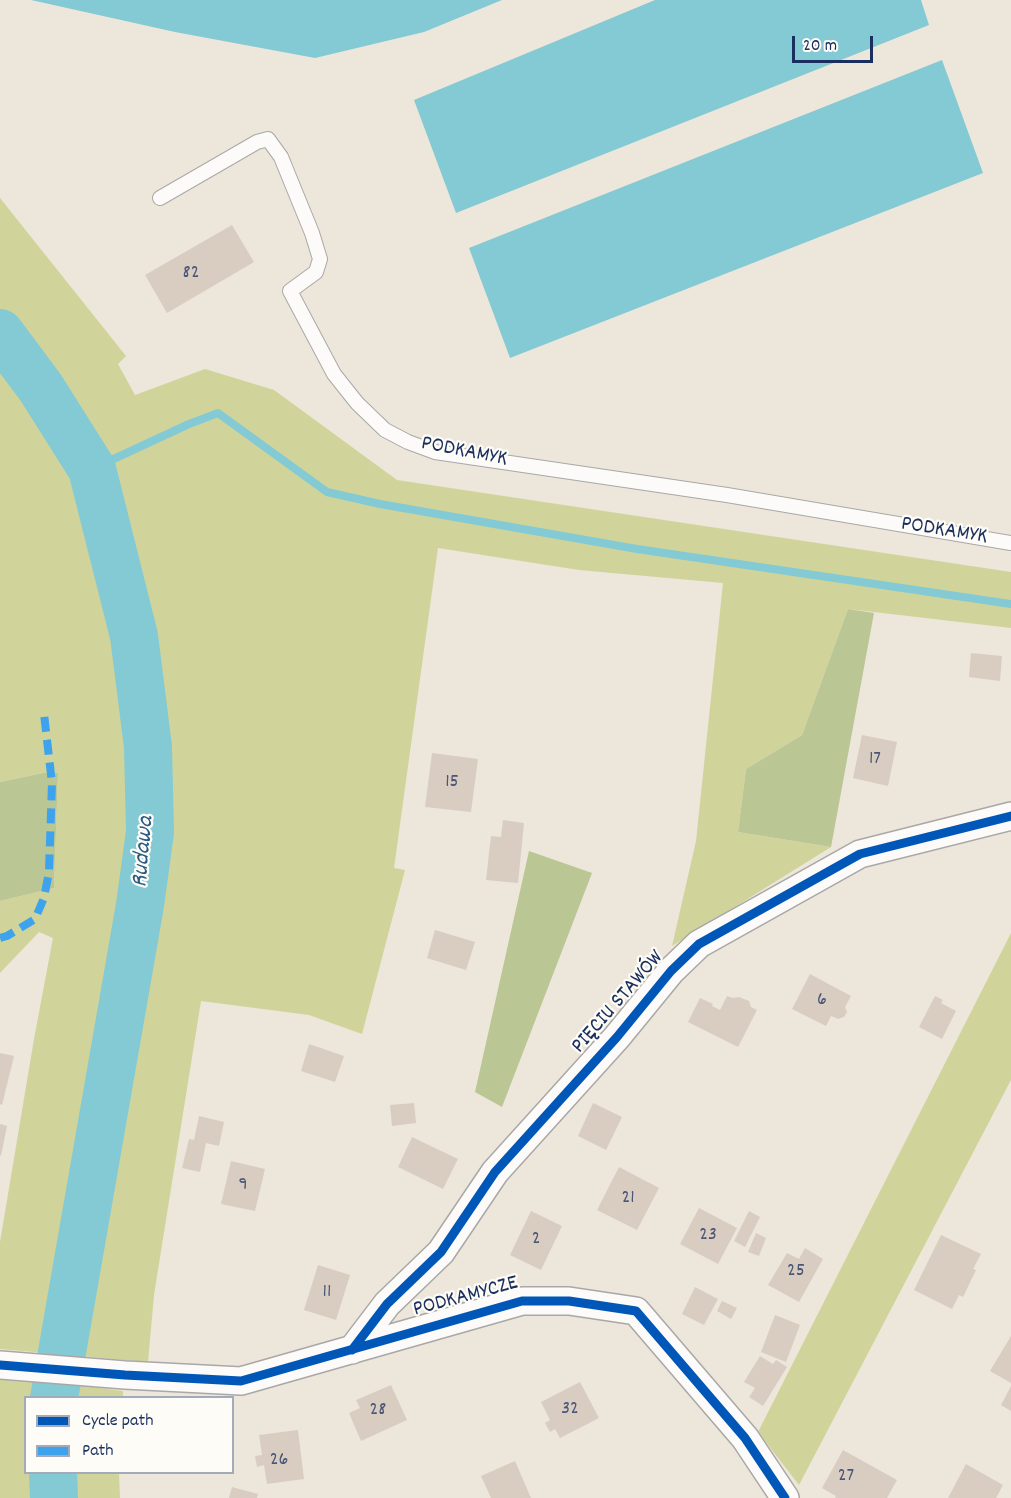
<!DOCTYPE html>
<html>
<head>
<meta charset="utf-8">
<style>
	body { margin:0 }
	#map { position:relative; width:1011px; height:1498px; overflow:hidden; background:#ede6da; font-family:Dekko,sans-serif }
	canvas { display:block }
	.legend { position:absolute; left:24px; top:1396px; width:210px; height:78px; box-sizing:border-box; background:#fdfcf7; border:2px solid #a3aaba; margin:0; padding:8px 10px; list-style:none; font-size:18px; color:#1b2f5e }
	.legend li { display:flex; align-items:center; gap:12px; height:30px }
	.legend b { width:30px; border:2px solid #a3aaba }
	.scale { position:absolute; left:792px; top:36px; width:81px; height:27px; box-sizing:border-box; border:3px solid #1b2f5e; border-top:0; padding-left:8px; font-size:18px; line-height:21px; white-space:nowrap; color:#1b2f5e; -webkit-text-stroke:4px #fdfcf7; paint-order:stroke }
</style>
</head>
<body>
<div id="map">
<canvas width="1011" height="1498"></canvas>
<ul class="legend">
<li><b style="height:8px;background:#0057b8"></b>Cycle path</li>
<li><b style="height:8px;background:#3da3ed"></b>Path</li>
</ul>
<div class="scale">20 m</div>
</div>
<script>
const c = document.querySelector('canvas').getContext('2d');
c.lineJoin = 'round';
function fillPath(path, color) {
  c.fillStyle = color;
  c.fill(path, 'evenodd');
}
function toPath(rows) {
  const path = new Path2D();
  for (const r of rows) {
    path.moveTo(r[0], r[1]);
    for (let i = 2; i < r.length; i += 2) path.lineTo(r[i], r[i + 1]);
  }
  return path;
}
function trace(path, color, width, dash) {
  c.strokeStyle = color;
  c.lineWidth = width;
  c.lineCap = dash ? 'butt' : 'round';
  c.setLineDash(dash || []);
  c.stroke(path);
}
function label(font, color, halo, rows, align = 'center') {
  c.font = font + ' Dekko,sans-serif';
  c.lineWidth = 4.5;
  c.setLineDash([]);
  c.textBaseline = 'middle';
  c.strokeStyle = halo;
  c.fillStyle = color;
  for (const [text, x, y, turn = 0] of rows) {
    c.save();
    c.translate(x, y);
    c.rotate((+turn || 0) * Math.PI / 180);
    c.textAlign = isNaN(turn) ? turn : align;
    if (halo) c.strokeText(text, 0, 0);
    c.fillText(text, 0, 0);
    c.restore();
  }
}
fillPath(toPath([
	[0,198,126,356,118,364,135,395,205,369,274,390,397,480,1011,572,1011,628,848,609,802,735,746,769,738,832,831,847,672,946,696,841,723,583,579,570,438,548,394,868,405,870,362,1034,309,1015,201,1001,154,1295,148,1362,0,1349,0,1242,34,1039,53,938,39,932,0,973,0,901,54,888,58,773,43,773,0,782],
	[1011,933,1011,1080,799,1485,758,1432],
	[0,1379,77,1385,123,1391,123,1397,26,1398,26,1472,119,1473,120,1498,0,1498]
]), '#d0d49b');
fillPath(toPath([
	[848,609,874,613,831,847,738,832,746,769,802,735],
	[43,773,58,773,54,888,0,901,0,782],
	[529,851,592,873,502,1107,475,1092]
]), '#bbc695');
fillPath(toPath([
	[31,0,502,0,424,32,315,58,175,32],
	[655,0,921,0,929,25,456,213,414,100],
	[942,60,983,173,510,358,469,248]
]), '#83cad4');
trace(toPath([
	[92,469,189,424,218,413,327,492,380,504,637,549,1011,604]
]), '#83cad4', 8);
trace(toPath([
	[0,333,41,388,92,469,134,636,148,747,150,832,140,905,54,1398],
	[53,1472,54,1498]
]), '#83cad4', 48);
fillPath(toPath([
	[232,225,254,262,167,313,145,275],
	[971,653,1002,656,1000,681,969,677],
	[862,735,897,742,888,786,853,778],
	[432,753,478,759,471,812,425,807],
	[503,820,524,823,518,883,486,880,491,836,501,837],
	[435,930,475,942,466,970,427,958],
	[810,974,851,996,845,1007,847,1012,844,1017,838,1019,831,1016,826,1026,792,1009],
	[727,996,733,998,739,997,749,1001,751,1007,757,1010,738,1047,688,1022,700,998,713,1004,712,1006,720,1010],
	[935,996,943,1000,941,1003,956,1011,942,1039,919,1027],
	[309,1044,344,1056,335,1082,301,1071],
	[0,1053,14,1056,2,1105,0,1104],
	[414,1103,416,1123,392,1126,390,1105],
	[593,1103,622,1117,606,1150,578,1136],
	[199,1116,224,1122,219,1146,206,1143,200,1172,182,1168,189,1139,194,1140],
	[0,1124,7,1126,1,1156,0,1155],
	[412,1137,458,1159,443,1189,398,1167],
	[231,1161,265,1169,255,1211,221,1204],
	[619,1167,659,1188,637,1230,597,1210],
	[699,1208,737,1228,718,1264,680,1244],
	[531,1211,562,1226,541,1270,510,1255],
	[749,1211,760,1217,745,1247,734,1241],
	[756,1233,766,1238,759,1256,748,1252],
	[941,1235,981,1254,973,1269,976,1270,963,1297,959,1295,952,1309,914,1290],
	[805,1248,823,1259,799,1302,768,1285,787,1253,799,1259],
	[318,1265,350,1275,336,1320,304,1310],
	[695,1287,718,1299,704,1325,682,1314],
	[722,1301,737,1308,731,1319,717,1311],
	[775,1315,800,1325,786,1362,761,1352],
	[1011,1336,1011,1383,990,1371],
	[760,1356,773,1364,776,1360,787,1367,763,1406,749,1397,755,1388,744,1382],
	[580,1382,599,1418,560,1438,555,1429,550,1432,545,1423,550,1420,541,1402],
	[391,1385,407,1420,361,1441,349,1413,360,1408,356,1400],
	[1011,1386,1011,1411,1001,1405],
	[298,1430,304,1479,267,1484,264,1465,257,1467,255,1456,262,1455,259,1435],
	[843,1450,897,1480,887,1498,835,1498,836,1496,822,1488],
	[515,1461,531,1498,491,1498,481,1476],
	[966,1464,1003,1485,996,1498,948,1498],
	[232,1487,258,1494,257,1498,229,1498]
]), '#d9cdc1');
const lane = toPath([
	[160,198,257,142,268,139,281,157,312,233,320,259,316,272,290,291,334,374,357,403,385,430,408,442,435,452,727,495,1011,543]
]);
const street = toPath([
	[352,1350,387,1304,441,1252,495,1172,617,1037,671,971,699,944,860,854,1011,816],
	[0,1365,125,1375,241,1381,522,1301,569,1301,636,1311,745,1438,785,1498]
]);
trace(lane, '#a9a8a7', 16);
trace(street, '#a9a8a7', 30);
trace(lane, '#fcfbf9', 14);
trace(street, '#fcfbf9', 27);
trace(toPath([
	[0,938,7,936,35,919,44,898,49,872,52,783,44,714]
]), '#3da3ed', 8, [15, 8]);
trace(toPath([
	[352,1350,387,1304,441,1252,495,1172,617,1037,671,971,699,944,860,854,1011,816],
	[0,1365,125,1375,241,1381,522,1301,569,1301,636,1311,745,1438,785,1498]
]), '#0057b8', 9);
label('20px', '#4a5677', null, [
	["82",191,274],
	["17",875,760],
	["15",452,783],
	["6",822,1001],
	["9",243,1186],
	["21",628,1199],
	["23",708,1236],
	["2",536,1240],
	["25",796,1272],
	["11",327,1293],
	["32",570,1410],
	["28",378,1411],
	["26",279,1461],
	["27",846,1477]
]);
label('22px', '#1b2f5e', '#fdfcf7', [
	["PODKAMYK",464,453,11],
	["PODKAMYK",944,532,9],
	["PIĘCIU STAWÓW",619,1003,-49],
	["PODKAMYCZE",466,1298,-15]
]);
label('italic 24px', '#2c5a81', '#fdfcf7', [
	["Rudawa",145,852,-85]
]);
</script>
</body>
</html>
